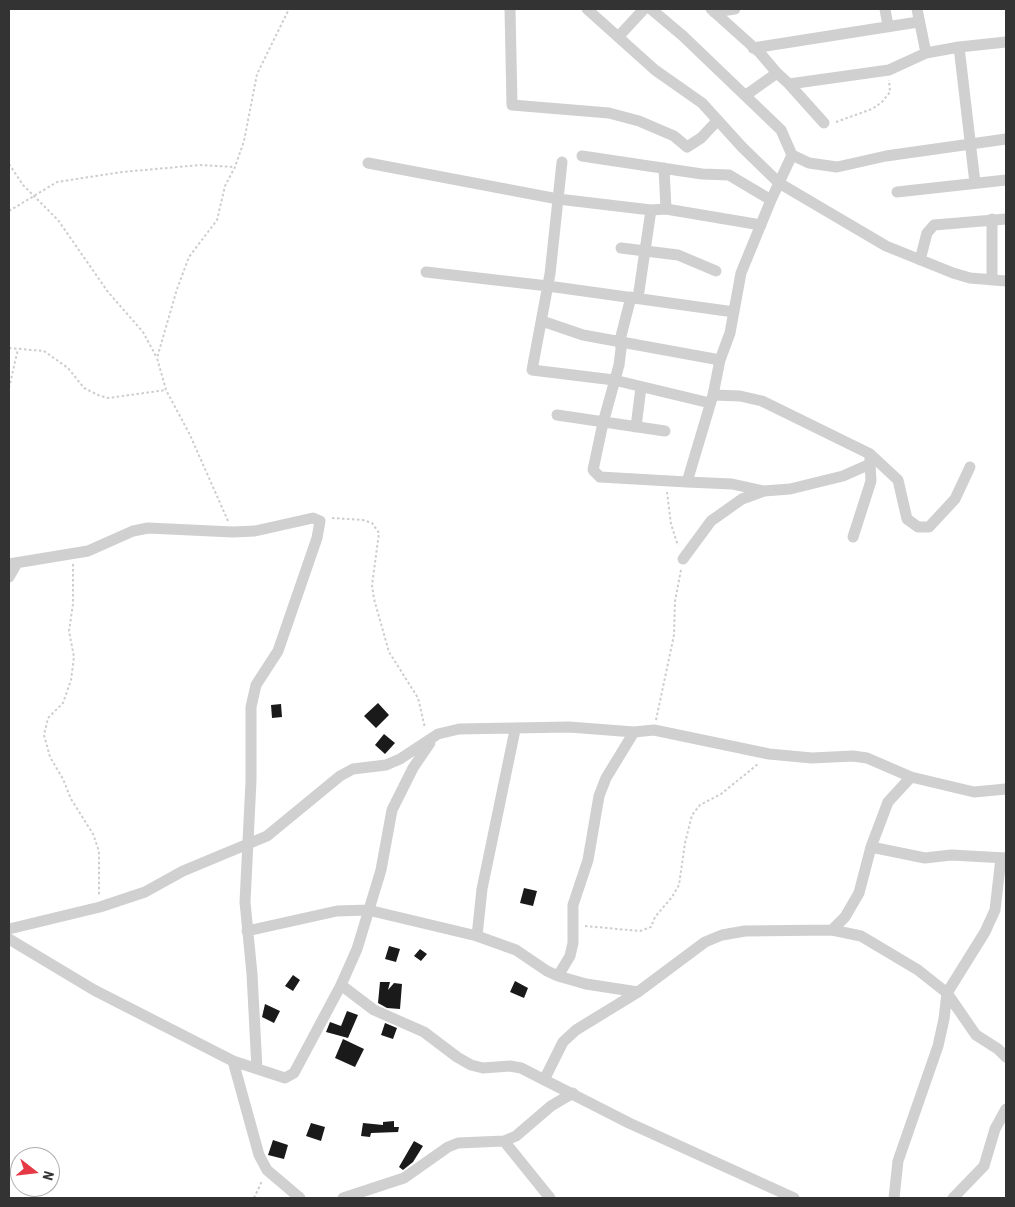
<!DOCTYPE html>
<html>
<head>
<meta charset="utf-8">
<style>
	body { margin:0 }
	#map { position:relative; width:1015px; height:1207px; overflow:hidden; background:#fff; font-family:"Roboto Condensed",sans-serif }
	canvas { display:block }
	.frame { position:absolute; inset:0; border:10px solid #333; pointer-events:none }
	.north { position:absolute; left:10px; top:1147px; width:50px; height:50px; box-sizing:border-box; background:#fff; border:1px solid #adadad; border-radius:50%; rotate:106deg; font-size:14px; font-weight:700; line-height:20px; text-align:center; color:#333 }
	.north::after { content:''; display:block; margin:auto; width:18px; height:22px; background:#e63946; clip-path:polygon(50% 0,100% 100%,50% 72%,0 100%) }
</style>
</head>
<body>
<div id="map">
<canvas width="1015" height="1207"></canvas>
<div class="frame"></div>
<div class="north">N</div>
</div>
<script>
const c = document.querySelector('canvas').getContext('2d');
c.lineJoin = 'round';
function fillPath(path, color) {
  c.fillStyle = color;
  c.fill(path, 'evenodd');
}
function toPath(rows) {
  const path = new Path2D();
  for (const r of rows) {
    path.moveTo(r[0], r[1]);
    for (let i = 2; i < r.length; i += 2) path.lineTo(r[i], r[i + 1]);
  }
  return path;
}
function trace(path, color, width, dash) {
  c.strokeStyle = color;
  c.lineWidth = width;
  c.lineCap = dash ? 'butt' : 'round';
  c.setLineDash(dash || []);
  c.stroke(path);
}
fillPath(toPath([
	[378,703,389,715,376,728,364,716],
	[281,704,282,717,272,718,271,705],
	[384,734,395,743,385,754,375,745],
	[524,888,537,891,533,906,520,903],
	[389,946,400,949,396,962,385,959],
	[420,949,427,954,421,961,414,956],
	[293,975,300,980,293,991,285,986],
	[515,981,528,988,524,998,510,992],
	[380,982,390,982,388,990,394,983,402,984,400,1009,387,1008,378,1003],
	[265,1004,280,1011,274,1023,262,1017],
	[347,1011,358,1015,348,1038,326,1032,330,1022,341,1026],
	[385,1023,397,1028,393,1039,381,1035],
	[343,1039,364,1049,355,1067,335,1058],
	[394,1121,394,1127,399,1127,398,1132,371,1133,370,1137,361,1136,363,1123,383,1125,383,1122],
	[311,1123,325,1127,321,1141,306,1136],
	[273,1140,288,1145,284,1159,268,1155],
	[414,1141,423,1146,413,1162,403,1170,399,1167]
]), '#1a1a1a');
trace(toPath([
	[836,122,872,109,882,102,890,92,889,80],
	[9,164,23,185,58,220,108,292,143,332,157,358],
	[9,211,57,182,122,172,200,165,235,167],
	[9,348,44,351,68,368,84,388,98,395,108,398,166,390],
	[9,388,18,349],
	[667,492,671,524,678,546],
	[332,518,363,520,372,523,379,533,372,585,374,599,389,652,418,698,425,728],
	[228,521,190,435,166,390,157,358,177,289,189,257,217,220,225,186,235,167,244,141,257,74,289,9],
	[73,564,73,604,69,631,74,657,71,680,63,703,48,718,44,735,50,757,63,779,71,799,93,834,99,851,99,896],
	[656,720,674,635,675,601,681,570],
	[585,926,640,931,651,927,655,917,672,897,679,885,685,843,692,815,700,805,721,794,758,764],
	[254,1198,262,1181]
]), '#cdcdcd', 2, [2.5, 2.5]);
trace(toPath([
	[510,9,512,105,609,113,639,121,674,136,687,147,701,138,717,121],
	[587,9,655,70,702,103,742,147,779,183,886,246,953,273,970,278,1006,281],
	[651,9,683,36,781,130,792,155],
	[711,9,760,53,777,73],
	[885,9,888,26],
	[917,9,926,53],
	[714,12,735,9],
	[619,36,644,9],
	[959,47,975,183],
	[753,48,918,22],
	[789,84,824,123],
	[746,95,777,73,789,84,889,70,926,53,959,47,1006,42],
	[582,156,702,174,729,175,771,200],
	[562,162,550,274,532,370,614,380,710,403],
	[368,163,558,199,651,210,666,209,761,225],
	[664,168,666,209],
	[897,192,1006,180],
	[992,219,992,280],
	[621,248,678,255,716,271],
	[920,260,927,233,934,225,1006,219],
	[426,272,548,286,734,312],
	[631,297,620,340,621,349,619,365,603,423,593,470,600,477,687,482],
	[638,298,651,210],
	[542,321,583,335,720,360],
	[713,395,740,396,762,401,870,454,898,480,907,519,918,527,929,527,955,499,970,467],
	[557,415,665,431],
	[636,427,641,387],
	[764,491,732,484,687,482,713,395,720,360,730,333,741,273,771,200,792,155,809,163,837,167,886,156,1006,139],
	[853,537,871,481,870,464],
	[683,559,711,521,742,499,764,491,790,489,843,476,870,464,870,454],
	[9,564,88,551,133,531,148,528,233,532,255,531,313,518,320,521,317,538,278,651,256,685,251,707,251,781,245,902,252,974,257,1069],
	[9,577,17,563],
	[871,847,925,858,951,855,1006,858],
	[9,929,100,907,145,892,183,871,267,836,340,776,353,769,386,765,400,759,438,734,459,729,569,727,634,732,654,730,769,754,812,758,853,756,867,758,911,777,974,792,1006,789],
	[832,930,845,917,859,893,871,847,888,802,911,777],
	[247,931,337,911,368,910,477,936,516,950,547,971,558,976,586,984,638,992],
	[477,936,482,889,515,730],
	[9,939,94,990,233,1061,285,1078,294,1073,341,985,374,1010,424,1032,457,1057,471,1065,483,1068,510,1066,521,1068,629,1123,794,1198],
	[558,976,570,956,573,943,573,905,588,860,599,796,606,778,634,732],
	[341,985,357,949,381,870,392,810,413,768,430,743],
	[233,1061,259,1155,267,1170,300,1198],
	[545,1078,563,1042,576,1030,638,992,705,942,722,935,745,931,832,930,861,936,918,970,947,993,976,1035,998,1049,1006,1057],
	[504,1141,550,1198],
	[343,1198,404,1178,448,1147,458,1143,504,1141,516,1136,551,1106,573,1093],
	[894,1198,898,1161,938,1046,944,1019,947,993,985,932,995,910,1001,858],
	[953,1198,984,1166,995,1129,1006,1109]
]), '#d0d0d0', 11);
</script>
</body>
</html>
